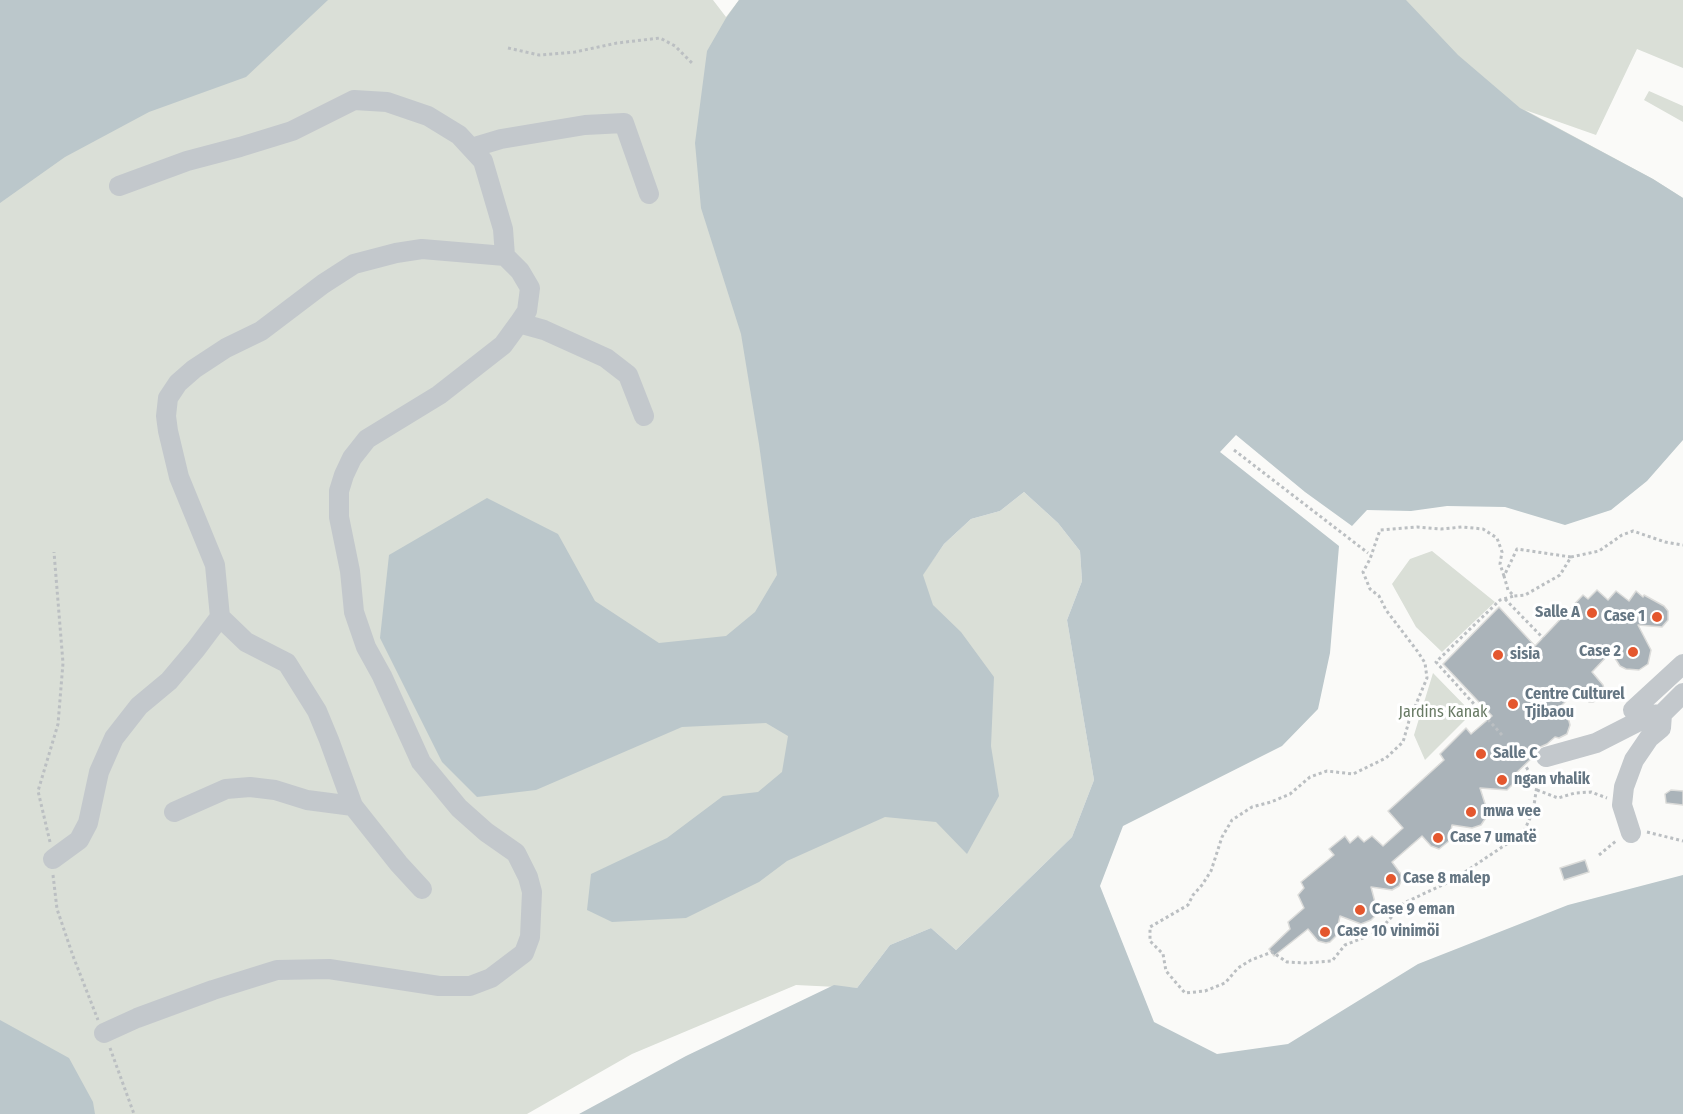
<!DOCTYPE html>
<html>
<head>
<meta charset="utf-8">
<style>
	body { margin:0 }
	canvas { display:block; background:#fafaf8 }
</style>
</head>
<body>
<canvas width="1683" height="1114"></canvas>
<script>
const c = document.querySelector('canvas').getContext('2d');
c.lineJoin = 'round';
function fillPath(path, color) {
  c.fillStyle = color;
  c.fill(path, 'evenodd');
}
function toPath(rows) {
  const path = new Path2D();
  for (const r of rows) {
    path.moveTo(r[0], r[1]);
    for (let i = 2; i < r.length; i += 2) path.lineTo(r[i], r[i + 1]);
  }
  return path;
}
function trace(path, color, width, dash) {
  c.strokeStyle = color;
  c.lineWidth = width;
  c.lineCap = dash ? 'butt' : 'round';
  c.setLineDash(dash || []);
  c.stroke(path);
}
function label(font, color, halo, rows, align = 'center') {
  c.font = font + ' "Fira Sans Condensed",sans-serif';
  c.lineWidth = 6;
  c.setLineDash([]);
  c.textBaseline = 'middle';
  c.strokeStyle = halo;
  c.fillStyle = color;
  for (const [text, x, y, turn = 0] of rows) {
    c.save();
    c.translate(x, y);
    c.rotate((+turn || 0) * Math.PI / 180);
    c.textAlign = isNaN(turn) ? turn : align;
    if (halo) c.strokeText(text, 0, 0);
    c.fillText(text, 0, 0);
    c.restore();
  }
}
fillPath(toPath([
	[299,0,713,0,726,17,739,0,923,574,944,544,971,519,1000,511,1024,492,1058,523,1080,551,1082,581,1067,620,1094,780,1072,837,956,950,931,928,890,945,857,988,796,985,632,1054,527,1114,0,1114,0,166],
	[1356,0,1683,0,1683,68,1637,49,1596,135,1525,110,1653,179,1683,198,1683,261],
	[1649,91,1683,106,1683,122,1644,100],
	[1432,551,1495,602,1442,652,1416,627,1392,584,1410,559],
	[1433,673,1472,713,1425,760,1414,735]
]), '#dadfd7');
fillPath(toPath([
	[0,0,328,0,246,77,149,112,65,157,0,203],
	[739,0,1406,0,1458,55,1520,108,1653,179,1683,198,1683,440,1647,481,1611,510,1565,525,1505,507,1447,506,1411,511,1367,510,1352,526,1305,492,1236,435,1220,452,1339,546,1330,653,1318,709,1282,746,1123,826,1100,886,1154,1022,1217,1054,1288,1044,1418,964,1568,905,1683,875,1683,1114,579,1114,686,1056,834,985,857,988,890,945,931,928,956,950,1072,837,1094,780,1067,620,1082,581,1080,551,1058,523,1024,492,1000,511,971,519,944,544,923,575,933,605,961,632,994,677,991,746,999,796,967,854,936,822,885,817,787,861,759,882,686,918,612,922,587,910,591,874,667,838,723,796,758,792,782,772,788,736,766,723,682,727,536,790,477,797,442,762,380,638,389,555,487,498,558,534,595,601,659,643,726,636,755,612,777,575,759,444,741,334,701,208,695,143,707,51,726,18],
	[0,1020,69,1058,93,1102,95,1114,0,1114]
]), '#bbc7cb');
const building = toPath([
	[1597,590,1608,600,1616,591,1629,601,1636,591,1643,597,1644,595,1664,606,1668,611,1668,620,1662,627,1638,625,1651,650,1648,664,1639,670,1626,669,1620,666,1611,652,1592,672,1603,685,1604,689,1601,698,1593,702,1589,702,1576,691,1559,708,1569,721,1570,725,1567,734,1559,738,1555,737,1547,744,1538,748,1534,756,1514,775,1513,784,1507,790,1480,788,1487,810,1487,816,1481,825,1472,828,1452,825,1449,841,1439,849,1431,846,1422,836,1392,862,1403,877,1399,886,1392,890,1371,887,1376,906,1375,916,1371,920,1361,924,1340,916,1336,936,1330,942,1326,943,1318,941,1308,929,1274,956,1269,949,1290,929,1288,922,1304,908,1298,895,1304,888,1301,882,1334,855,1329,849,1345,836,1350,843,1358,836,1364,842,1372,836,1383,846,1403,828,1388,811,1444,760,1440,754,1466,728,1471,734,1492,716,1443,664,1499,607,1535,646,1583,595,1588,599,1597,590],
	[1671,790,1683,791,1683,805,1666,803,1665,794,1671,790],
	[1585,860,1589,872,1564,880,1560,868,1585,860]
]);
fillPath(building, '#aab3b9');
trace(building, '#dcdcda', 1.5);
trace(toPath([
	[508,48,539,55,575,52,617,43,660,38,675,46,693,64],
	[1234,450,1368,553],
	[1571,557,1517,549,1504,576,1508,590,1514,596,1525,595,1560,575,1571,557,1599,551,1622,535,1633,531,1665,542,1683,545],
	[1504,576,1500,564,1502,552,1497,538,1483,529,1462,527,1441,529,1417,527,1380,530,1370,559,1363,572,1370,589,1379,596,1386,610,1418,652,1425,663,1427,678,1409,721,1403,742,1386,758,1353,774,1327,771,1310,777,1290,794,1271,802,1252,807,1232,820,1222,837,1211,871,1202,885,1193,895,1188,905,1150,927,1150,941,1163,954,1166,971,1185,993,1205,991,1225,983,1238,968,1251,960,1272,952,1287,962,1305,963,1332,961,1345,945,1378,932,1404,903,1453,880,1523,833,1533,812,1537,785,1525,765],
	[1505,599,1543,638],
	[1502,735,1436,662,1500,600,1514,596],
	[1537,790,1558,798,1575,793,1591,792,1607,798],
	[1647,832,1683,841],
	[50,842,38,791,58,724,63,663,54,552],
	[1599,855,1616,841],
	[53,875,57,909,73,956,98,1020],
	[110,1048,134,1114]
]), '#bbbfc2', 3, [3, 3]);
trace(toPath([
	[471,148,501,139,585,125,624,123,649,194],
	[119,186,187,161,240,147,292,131,354,100,387,102,428,116,459,135,483,161,503,229,505,256],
	[519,323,544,330,606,358,628,375,644,416],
	[220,617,246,642,287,663,317,711,329,740,353,806,399,864,422,889],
	[1633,710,1683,664],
	[1546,757,1596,743,1651,715,1662,714,1683,693],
	[174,812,226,789,250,787,275,790,307,800,353,806],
	[1631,833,1622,805,1624,787,1634,760,1649,738,1661,728,1662,714],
	[53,859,79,840,88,823,99,772,114,738,139,706,169,681,196,649,220,617,215,565,179,477,168,431,166,416,168,398,178,383,194,369,226,348,261,331,323,284,354,264,396,253,422,249,505,256,520,271,530,288,527,311,519,323,503,345,439,395,367,439,352,458,344,475,339,491,339,517,350,571,354,612,366,647,382,676,421,762,459,808,486,832,516,853,528,877,532,892,530,937,524,953,491,978,470,986,439,986,329,969,277,970,213,990,137,1018,104,1033]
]), '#c3c8cc', 20);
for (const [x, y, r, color] of [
	[1592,613,6,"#e4572e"],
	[1657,617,6,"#e4572e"],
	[1633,652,6,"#e4572e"],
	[1498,655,6,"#e4572e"],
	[1513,704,6,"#e4572e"],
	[1481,754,6,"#e4572e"],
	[1502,780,6,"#e4572e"],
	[1471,812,6,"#e4572e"],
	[1438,838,6,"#e4572e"],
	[1391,879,6,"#e4572e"],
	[1360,910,6,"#e4572e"],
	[1325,932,6,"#e4572e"]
]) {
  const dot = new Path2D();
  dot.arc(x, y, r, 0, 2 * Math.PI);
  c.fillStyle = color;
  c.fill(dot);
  trace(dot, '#fff', 2);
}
label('bold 16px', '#657683', '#fff', [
	["Salle A",1580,613,"right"],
	["Case 1",1645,617,"right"],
	["Case 2",1621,652,"right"],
	["sisia",1510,655],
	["Centre Culturel",1525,695],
	["Tjibaou",1525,713],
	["Salle C",1493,754],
	["ngan vhalik",1514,780],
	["mwa vee",1483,812],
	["Case 7 umatë",1450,838],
	["Case 8 malep",1403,879],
	["Case 9 eman",1372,910],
	["Case 10 vinimöi",1337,932]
], 'left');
label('16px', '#687a64', '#fff', [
	["Jardins Kanak",1443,713]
]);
</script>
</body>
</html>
